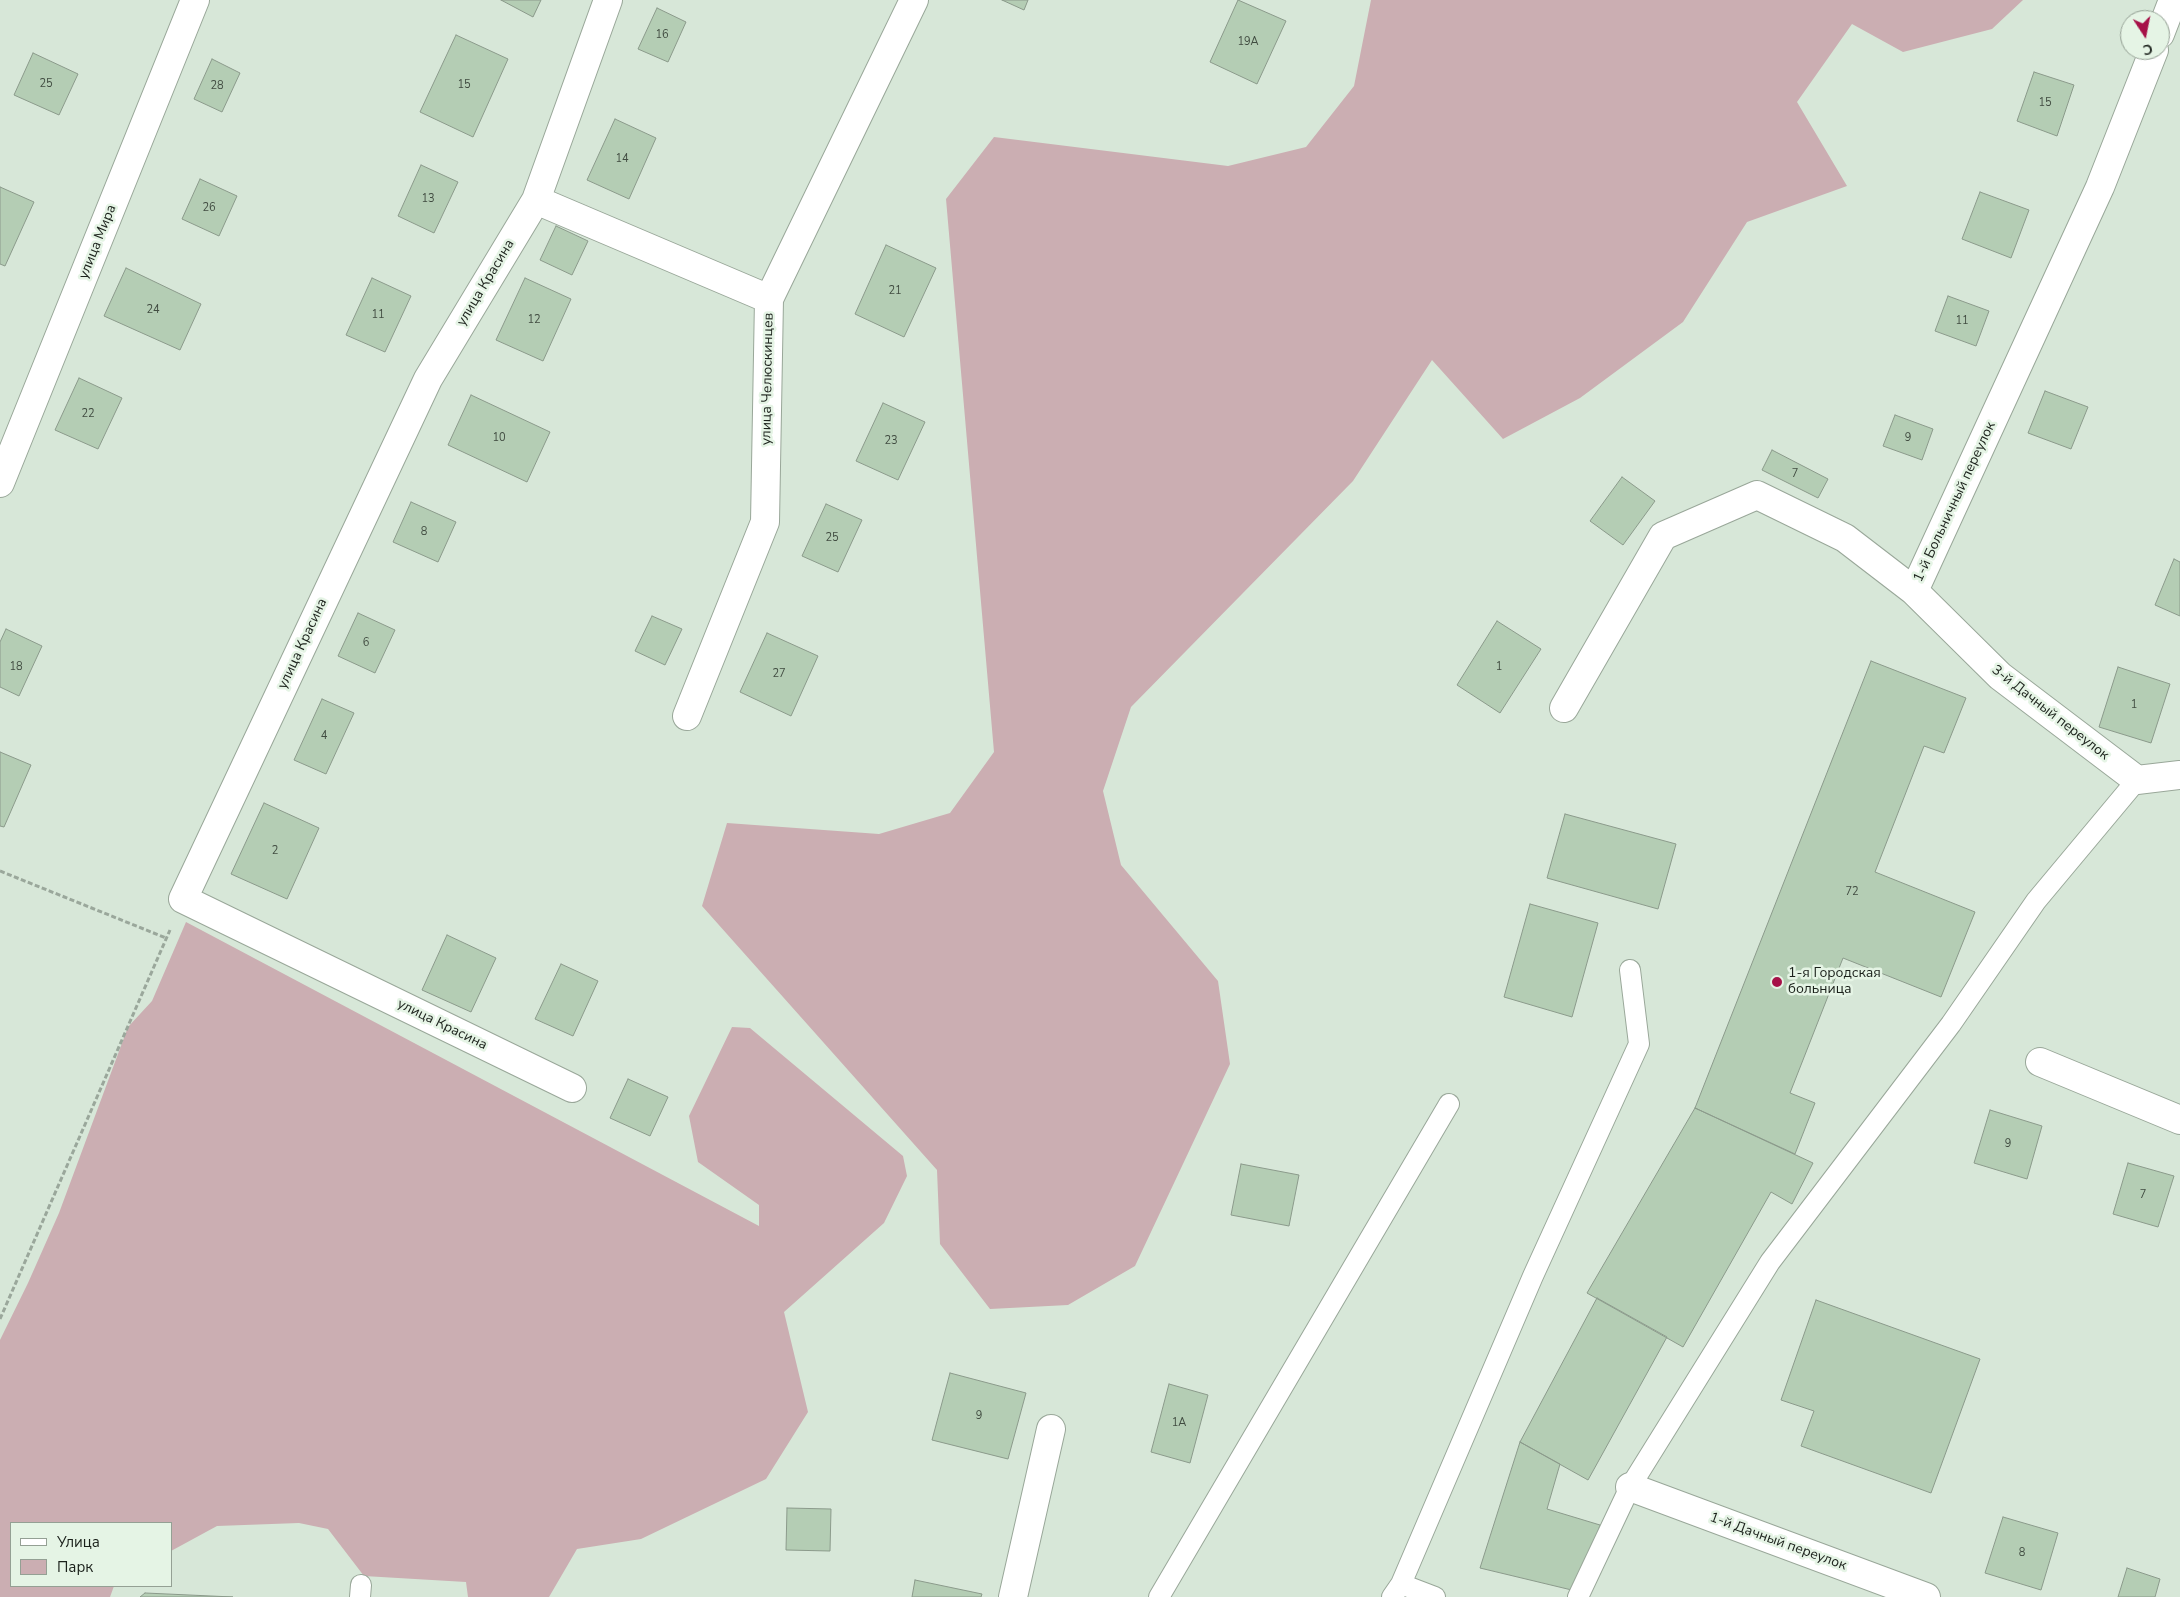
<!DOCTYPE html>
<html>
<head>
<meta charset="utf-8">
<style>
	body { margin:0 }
	#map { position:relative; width:2180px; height:1597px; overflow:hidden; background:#d7e7d8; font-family:"Nunito Sans",sans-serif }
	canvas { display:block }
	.legend { position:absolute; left:10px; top:1522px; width:162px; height:65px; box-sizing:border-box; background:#e5f4e5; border:1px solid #94a094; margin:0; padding:6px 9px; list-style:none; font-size:15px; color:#1b211b }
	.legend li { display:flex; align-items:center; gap:10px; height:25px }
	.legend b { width:25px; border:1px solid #94a094 }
	.north { position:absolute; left:2120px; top:10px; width:50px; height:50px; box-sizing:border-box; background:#e5f4e5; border:1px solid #94a094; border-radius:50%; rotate:169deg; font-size:14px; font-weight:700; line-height:20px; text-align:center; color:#1b211b }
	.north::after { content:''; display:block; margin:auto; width:18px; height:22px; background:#a61148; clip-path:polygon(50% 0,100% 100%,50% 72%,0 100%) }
</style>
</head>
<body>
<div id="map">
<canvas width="2180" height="1597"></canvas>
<ul class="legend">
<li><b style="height:6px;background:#fff"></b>Улица</li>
<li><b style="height:14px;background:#cbaeb2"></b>Парк</li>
</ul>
<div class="north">С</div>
</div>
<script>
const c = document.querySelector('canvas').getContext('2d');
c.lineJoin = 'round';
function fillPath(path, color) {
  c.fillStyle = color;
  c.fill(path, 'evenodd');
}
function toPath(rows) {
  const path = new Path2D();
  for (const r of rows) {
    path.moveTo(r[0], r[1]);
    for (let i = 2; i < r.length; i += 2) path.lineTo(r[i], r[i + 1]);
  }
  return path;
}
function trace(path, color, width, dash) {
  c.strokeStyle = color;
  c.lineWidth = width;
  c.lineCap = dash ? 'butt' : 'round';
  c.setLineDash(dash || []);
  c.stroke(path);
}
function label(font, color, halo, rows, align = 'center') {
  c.font = font + ' "Nunito Sans",sans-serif';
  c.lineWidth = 5;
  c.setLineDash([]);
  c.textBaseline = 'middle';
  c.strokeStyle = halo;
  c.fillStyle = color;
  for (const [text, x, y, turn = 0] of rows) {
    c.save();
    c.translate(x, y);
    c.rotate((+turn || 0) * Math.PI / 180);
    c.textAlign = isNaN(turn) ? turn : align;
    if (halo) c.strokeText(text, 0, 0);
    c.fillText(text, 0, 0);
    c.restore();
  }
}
fillPath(toPath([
	[1371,0,2023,0,1992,29,1903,52,1852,24,1797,102,1847,186,1747,222,1683,322,1580,398,1503,439,1432,360,1353,481,1131,707,1103,791,1121,865,1218,981,1230,1064,1135,1266,1068,1305,990,1309,940,1244,937,1170,702,906,727,823,879,834,950,813,994,752,946,199,994,137,1228,166,1306,147,1354,86],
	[186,922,759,1226,759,1205,698,1162,689,1116,732,1027,750,1028,903,1156,907,1176,884,1223,784,1312,808,1412,766,1479,641,1539,577,1549,549,1597,468,1597,466,1582,364,1576,328,1529,299,1523,217,1526,171,1551,171,1523,11,1523,11,1586,114,1586,110,1597,0,1597,0,1340,28,1283,59,1213,128,1027,152,1001]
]), '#cbaeb2');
const building = toPath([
	[501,0,541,0,533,17,501,0],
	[1002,0,1028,0,1024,10,1002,0],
	[1238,0,1286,21,1257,84,1210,62,1238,0],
	[657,8,686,22,668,62,638,49,657,8],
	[456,35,508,59,473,137,420,112,456,35],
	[33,53,78,74,59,115,14,95,33,53],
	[212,59,240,73,222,112,194,99,212,59],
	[2034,72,2074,85,2057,136,2017,121,2034,72],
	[615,119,656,138,629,199,587,180,615,119],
	[421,165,458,182,434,233,398,216,421,165],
	[200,179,237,196,219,236,182,219,200,179],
	[0,187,34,202,5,266,0,264,0,187],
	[1980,192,2029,210,2011,258,1962,239,1980,192],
	[556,226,588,241,572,275,540,260,556,226],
	[886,245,936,268,904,337,855,314,886,245],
	[126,268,201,304,180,350,104,316,126,268],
	[372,278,411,296,385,352,346,335,372,278],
	[525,278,571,299,543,361,496,340,525,278],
	[1948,296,1989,311,1976,346,1935,331,1948,296],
	[79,378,122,398,98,449,55,430,79,378],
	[2045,391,2088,407,2071,449,2028,433,2045,391],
	[471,395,550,432,527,482,448,445,471,395],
	[883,403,925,422,898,480,856,461,883,403],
	[1895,415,1933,429,1922,460,1883,446,1895,415],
	[1772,450,1828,479,1818,498,1762,470,1772,450],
	[1622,477,1655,501,1623,545,1590,521,1622,477],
	[411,502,456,522,438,562,393,542,411,502],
	[826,504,862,520,838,572,802,556,826,504],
	[2174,559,2180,562,2180,616,2155,605,2174,559],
	[358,613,395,630,375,673,338,656,358,613],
	[652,616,682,629,665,665,635,651,652,616],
	[1497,621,1541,649,1500,713,1457,685,1497,621],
	[6,629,42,646,19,696,0,687,0,642,6,629],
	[767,633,818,656,791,716,740,692,767,633],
	[1871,661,1966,698,1944,753,1924,746,1875,872,1975,912,1941,997,1843,958,1790,1093,1815,1103,1795,1154,1695,1108,1871,661],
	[2118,667,2170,684,2151,743,2099,727,2118,667],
	[322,699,354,713,326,774,294,760,322,699],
	[0,752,31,765,4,827,0,826,0,752],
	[264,803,319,828,287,899,231,874,264,803],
	[1565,814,1676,844,1658,909,1547,878,1565,814],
	[1530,904,1598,923,1572,1017,1504,997,1530,904],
	[447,935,496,958,471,1012,422,990,447,935],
	[561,964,598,981,573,1036,535,1019,561,964],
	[628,1079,668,1097,650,1136,610,1118,628,1079],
	[1695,1108,1813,1163,1792,1204,1771,1192,1683,1347,1587,1293,1695,1108],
	[1990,1110,2042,1126,2027,1179,1974,1163,1990,1110],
	[2128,1163,2174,1176,2158,1227,2113,1214,2128,1163],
	[1241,1164,1299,1175,1289,1226,1231,1215,1241,1164],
	[1597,1298,1667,1337,1588,1480,1520,1442,1597,1298],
	[1816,1300,1980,1359,1931,1493,1801,1446,1814,1411,1781,1400,1816,1300],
	[950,1373,1026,1393,1008,1459,932,1440,950,1373],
	[1169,1384,1208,1395,1190,1463,1151,1452,1169,1384],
	[1520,1442,1560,1464,1547,1509,1600,1525,1580,1592,1480,1568,1520,1442],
	[787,1508,831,1509,830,1551,786,1550,787,1508],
	[2003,1517,2058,1533,2041,1590,1985,1573,2003,1517],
	[2127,1568,2160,1579,2155,1597,2118,1597,2127,1568],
	[915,1580,982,1594,981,1597,912,1597,915,1580],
	[145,1593,233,1597,140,1597,145,1593]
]);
fillPath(building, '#b4cdb4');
trace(building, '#8b9a8b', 1);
const service = toPath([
	[1401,1584,1435,1597],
	[360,1597,361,1585],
	[1159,1597,1449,1104],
	[1392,1597,1401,1584,1533,1276,1639,1044,1630,970],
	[1578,1597,1630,1487,1770,1262,1951,1024,2036,901,2137,780]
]);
const minor = toPath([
	[2160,34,2173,0],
	[536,200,769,299],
	[0,483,195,0],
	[1914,591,2000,676,2137,780,2180,775],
	[1564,708,1663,536,1757,495,1845,538,1914,591,2100,187,2154,50],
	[687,716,765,522,769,299,914,0],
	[2040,1062,2180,1120],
	[572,1088,183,899,428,379,536,200,608,0],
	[1630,1487,1926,1597],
	[1013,1597,1051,1429]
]);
trace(service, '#99a799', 22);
trace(minor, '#99a799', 30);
trace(toPath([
	[0,871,166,938],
	[0,1319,170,930]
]), '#9aa79b', 3, [5, 2.5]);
trace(service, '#fff', 20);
trace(minor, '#fff', 28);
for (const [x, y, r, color] of [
	[1777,982,6,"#a61148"]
]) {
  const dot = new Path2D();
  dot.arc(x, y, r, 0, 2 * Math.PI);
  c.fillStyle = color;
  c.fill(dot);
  trace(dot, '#e5f4e5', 2);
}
label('11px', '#414c41', null, [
	["16",662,35],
	["19А",1248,42],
	["25",46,84],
	["15",464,85],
	["28",217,86],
	["15",2045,103],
	["14",622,159],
	["13",428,199],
	["26",209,208],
	["21",895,291],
	["24",153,310],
	["11",378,315],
	["12",534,320],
	["11",1962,321],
	["22",88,414],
	["10",499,438],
	["9",1908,438],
	["23",891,441],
	["7",1795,474],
	["8",424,532],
	["25",832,538],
	["6",366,643],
	["18",16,667],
	["1",1499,667],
	["27",779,674],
	["1",2134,705],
	["4",324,736],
	["2",275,851],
	["72",1852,892],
	["9",2008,1144],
	["7",2143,1195],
	["9",979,1416],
	["1А",1179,1423],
	["8",2022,1553]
]);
label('14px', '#1b211b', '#e5f4e5', [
	["улица Мира",98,242,-68],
	["улица Красина",486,283,-59],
	["улица Челюскинцев",768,379,-89],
	["1-й Больничный переулок",1955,502,-65],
	["улица Красина",303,644,-65],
	["3-й Дачный переулок",2050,713,38],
	["улица Красина",442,1025,26],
	["1-й Дачный переулок",1778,1542,20]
]);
label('14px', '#1b211b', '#e5f4e5', [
	["1-я Городская",1788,974],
	["больница",1788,990]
], 'left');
</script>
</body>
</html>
